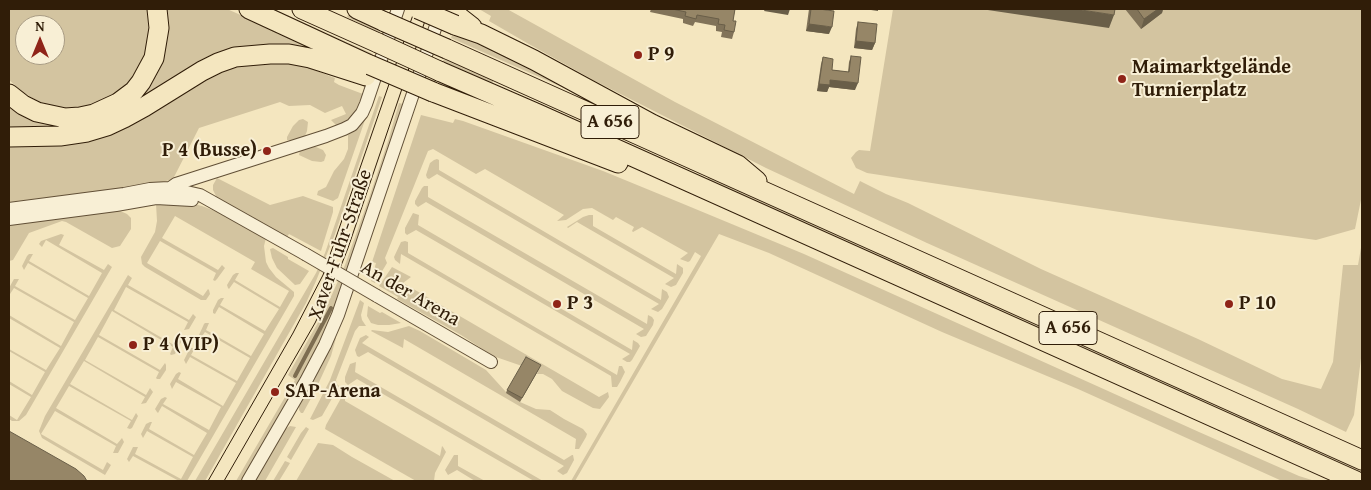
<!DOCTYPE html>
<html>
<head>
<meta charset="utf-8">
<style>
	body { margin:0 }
	#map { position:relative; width:1371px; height:490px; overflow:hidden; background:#f4e6bf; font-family:"Gentium Book Plus",serif }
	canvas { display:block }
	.frame { position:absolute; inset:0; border:10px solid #301d08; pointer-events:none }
	.north { position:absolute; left:15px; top:15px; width:50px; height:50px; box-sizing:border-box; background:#f8efd5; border:1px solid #a89b83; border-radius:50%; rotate:0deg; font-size:14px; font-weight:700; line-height:20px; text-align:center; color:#301d08 }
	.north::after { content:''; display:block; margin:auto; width:18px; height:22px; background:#8f2418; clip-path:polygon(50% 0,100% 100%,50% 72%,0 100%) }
</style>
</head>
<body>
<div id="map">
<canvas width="1371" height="490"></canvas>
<div class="frame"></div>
<div class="north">N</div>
</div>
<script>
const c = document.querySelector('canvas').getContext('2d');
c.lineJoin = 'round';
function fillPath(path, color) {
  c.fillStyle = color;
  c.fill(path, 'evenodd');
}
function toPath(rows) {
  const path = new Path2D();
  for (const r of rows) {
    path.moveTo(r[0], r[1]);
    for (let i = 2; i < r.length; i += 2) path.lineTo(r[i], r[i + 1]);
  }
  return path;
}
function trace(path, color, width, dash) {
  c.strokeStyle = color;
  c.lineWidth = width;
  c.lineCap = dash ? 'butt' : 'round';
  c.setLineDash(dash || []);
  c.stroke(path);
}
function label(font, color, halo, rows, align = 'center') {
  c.font = font + ' "Gentium Book Plus",serif';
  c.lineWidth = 4;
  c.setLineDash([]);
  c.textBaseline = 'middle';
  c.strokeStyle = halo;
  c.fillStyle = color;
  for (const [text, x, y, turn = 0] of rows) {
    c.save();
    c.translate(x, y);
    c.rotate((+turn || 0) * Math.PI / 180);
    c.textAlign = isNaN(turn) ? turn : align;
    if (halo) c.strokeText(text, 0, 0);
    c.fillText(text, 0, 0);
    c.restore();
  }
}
fillPath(toPath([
	[9,9,147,9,150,31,147,50,142,62,136,73,126,85,118,92,91,105,66,108,50,106,41,103,24,93,9,80],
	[25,25,55,25,55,55,25,55],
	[162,9,227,9,338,58,264,49,95,124,9,131,9,100,43,119,135,96],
	[259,9,274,9,373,54,371,59],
	[479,9,507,9,675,102,854,194,860,181,886,194,908,203,1041,269,1198,339,1282,379,1321,389,1333,362,1343,265,1358,265,1362,242,1362,350,1354,415,1346,432,1298,409,927,243,766,168,595,81,527,43,489,21,491,16],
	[893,9,1362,9,1362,195,1355,229,1316,240,1165,219,867,173,856,168,851,158,856,152,859,150,870,151],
	[348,15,382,27,380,33,347,17],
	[453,32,513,58,589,99,451,38],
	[444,57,493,80,493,82,492,83,443,62],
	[255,62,287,63,304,66,335,78,334,82,339,85,363,94,356,113,346,121,337,126,331,120,346,114,342,106,325,113,310,105,289,106,280,102,199,128,173,179,155,184,9,202,9,145,183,90,225,68],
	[379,96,382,97,335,234,316,281,306,303,205,481,195,481,316,273,325,253],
	[399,103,403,104,390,147,330,319,313,356,294,391,241,481,236,481,295,380,288,375,324,312,334,290,345,265,369,198,388,141],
	[421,115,453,123,455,119,463,121,603,171,681,203,804,254,1199,432,1299,476,1315,481,1282,481,1078,389,942,332,769,253,719,234,575,481,571,481,701,256,695,252,690,261,688,262,680,259,688,253,642,227,633,232,632,231,634,227,616,217,613,220,592,208,583,209,566,220,557,221,564,215,485,169,476,174,433,149,428,151,385,258,387,263,375,283,371,281,376,263,372,262],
	[366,117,338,198,333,201,317,195,318,191,326,187,334,171,344,159,348,149,348,135,359,127],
	[303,119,308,122,307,131,305,136,292,141,287,140,287,137,293,126,299,120],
	[312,147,316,147,323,150,326,155,324,161,321,162,312,161,299,155,300,150],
	[437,159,439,160,439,170,661,300,662,289,667,292,669,297,662,309,658,312,651,309,659,304,437,174,429,179,427,178,426,175,430,163,434,160],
	[709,175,1362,468,1362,474,707,180],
	[217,178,270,205,303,196,333,207,333,212,321,251,289,234,287,237,217,198,213,190,213,185],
	[424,186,428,186,428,197,647,324,648,315,652,317,654,320,653,325,646,336,641,337,636,334,644,329,426,202,418,207,415,204,415,201,422,188],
	[186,202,202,206,223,214,266,238,264,246,266,262,269,268,276,277,294,292,294,296,187,481,179,481,133,456,129,462,127,459,133,447,138,447,135,454,181,479,193,457,147,431,143,438,141,434,146,424,150,422,152,422,149,429,194,455,207,433,162,406,158,413,157,412,155,409,161,399,165,397,167,398,163,404,209,430,221,407,176,382,172,389,170,384,176,374,179,372,181,373,178,379,223,406,236,383,190,357,186,364,184,360,189,350,191,348,195,348,191,355,237,381,250,358,205,332,200,339,199,338,199,335,204,324,205,323,209,323,206,330,251,356,264,334,219,307,215,314,213,313,213,310,218,300,221,298,224,298,220,305,265,331,279,309,234,282,229,289,228,288,227,285,233,275,236,273,239,273,235,280,280,307,289,291,251,269,255,262,175,216,162,238,218,270,222,265,225,268,217,279,215,281,213,280,216,273,160,241,147,263,203,296,208,289,209,290,210,294,206,300,201,300,145,267,142,264,141,257,155,232,157,221,156,204],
	[118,210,127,214,131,218,131,229,120,246,112,248,66,222,62,221,29,233,13,260,9,261,9,224],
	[413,213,419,215,418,225,632,350,633,340,638,343,640,346,632,360,630,362,627,362,622,359,630,354,416,230,407,235,405,233,405,228],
	[589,215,593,215,593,226,676,274,677,264,683,268,683,273,676,285,671,287,665,284,674,278,577,222,568,228,567,227,583,217],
	[61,234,64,235,59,245,104,270,108,264,112,267,26,415,19,421,12,421,9,419,9,415,17,420,31,397,9,384,9,381,32,395,45,372,9,351,9,349,46,370,60,348,9,318,9,315,61,346,74,322,14,288,10,294,9,294,9,288,14,279,19,279,15,286,75,320,88,298,28,263,24,270,22,266,27,256,29,254,33,254,29,261,89,296,102,273,46,240,42,247,39,244,41,241],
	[405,241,408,242,408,253,617,375,619,366,622,366,625,372,620,382,617,387,612,387,611,376,401,254,400,264,395,260,394,257,401,242],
	[273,248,288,257,288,259,309,271,300,284,295,285,277,268,272,258,270,249],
	[392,267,411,277,403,283,599,397,608,392,609,397,600,409,593,408,562,391,552,379,543,374,537,374,539,369,522,366,493,356,461,335,397,299,398,297,379,286],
	[128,275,132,278,128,285,189,320,193,314,196,317,189,329,184,330,188,322,126,287,114,310,174,345,179,339,181,340,181,342,175,354,171,355,170,354,173,347,112,311,99,335,160,370,165,363,166,365,166,370,160,379,157,379,156,378,159,372,98,337,85,360,146,395,150,388,153,392,146,403,141,404,145,397,84,361,70,384,132,420,136,413,138,416,132,428,130,429,127,428,131,421,69,386,56,408,117,444,122,438,124,442,118,453,113,453,116,446,55,411,41,434,103,470,107,462,111,465,105,475,42,438,39,431,45,416],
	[360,300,364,303,361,315,362,320,366,326,359,326,355,331,336,380,337,384,339,386,322,416,313,420,310,419,330,380],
	[368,306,380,313,382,312,401,323,389,325,378,325,371,323,367,316],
	[409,326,420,331,486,370,506,392,520,402,536,409,550,410,564,419,583,429,587,434,586,437,579,449,575,449,576,439,404,339,403,348,371,331,372,330,388,332],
	[366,335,369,337,362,343,564,460,572,455,573,455,574,460,567,473,563,475,557,471,564,466,368,352,359,357,357,356,355,350,360,338],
	[334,338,336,338,331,356,315,391,303,413,301,413,299,410,299,406,315,379],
	[356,362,355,372,543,481,534,481,357,379,348,385,345,382,345,377,350,364],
	[345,391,345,401,440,456,442,446,443,447,446,452,435,473,434,481,416,481,325,429,326,425],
	[290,426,296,427,265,481,255,481,285,429],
	[306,427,309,429,291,460,287,457,301,433],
	[318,443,333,445,352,457,395,481,296,481],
	[454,455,458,455,458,466,485,481,475,481,457,470,448,475,445,470],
	[285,461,290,463,279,481,273,481]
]), '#d3c4a0');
trace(toPath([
	[295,376,331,308]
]), '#7d6d51', 4);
const minor = toPath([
	[156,198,176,184,326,136,344,129,352,125,362,113,366,104,398,9],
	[9,209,124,194,150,189,169,188,200,195,305,254],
	[9,219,116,205,156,198,192,200],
	[377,296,491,362],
	[248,481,306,381,325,345,338,315,441,11]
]);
const highway = toPath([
	[249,9,370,65],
	[302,9,378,43],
	[357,9,385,22],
	[446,9,458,16,472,27],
	[455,25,481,34,534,60,652,124,738,165,757,181],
	[447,49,1362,460],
	[439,71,538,114,1356,481],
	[433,92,618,163],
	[9,94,23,105,37,112,65,118,80,117,94,114,118,103,134,91,141,82,154,58,159,28,157,9],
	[9,137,60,136,87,132,107,126,124,118,144,107,202,71,218,63,235,57,270,54,289,54,310,58,366,76]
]);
trace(minor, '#614f36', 14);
trace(highway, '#301d08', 21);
trace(minor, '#f8efd5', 12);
trace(highway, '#f4e6bf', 19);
trace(toPath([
	[208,481,293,333,323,275,415,9],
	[224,481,315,323,333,286,348,248,429,9]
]), '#301d08', 1);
const minorBridge = toPath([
	[305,254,377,296]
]);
const highwayBridge = toPath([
	[418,9,455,25],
	[385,22,447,49],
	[378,43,439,71],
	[370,65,433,92]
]);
trace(minorBridge, '#614f36', 14, []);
trace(highwayBridge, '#301d08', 21, []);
trace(minorBridge, '#f8efd5', 12);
trace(highwayBridge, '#f4e6bf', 19);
fillPath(toPath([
	[651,9,735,9,733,21,734,32,732,39,721,37,722,32,716,31,716,26,695,22,693,26,683,23,683,19,650,12],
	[809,9,819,9,829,34,806,31],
	[1125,9,1163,9,1162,13,1141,29],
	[858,22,875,43,872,50,854,48,856,29],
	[851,56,855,90,829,87,827,92,817,91,821,64,823,57,832,70,848,72,849,62],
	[539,369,520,402,506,393,507,390]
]), '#817359');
fillPath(toPath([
	[765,9,790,9,788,15,764,11],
	[864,9,878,9,878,11],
	[981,9,1075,9,1114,15,1109,28],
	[1158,9,1163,9,1162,13,1141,29,1144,19],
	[809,24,832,27,829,34,806,31],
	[856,41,875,43,872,50,854,48],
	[830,80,858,83,855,90,829,87,827,92,817,91,819,84]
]), '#695e48');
const building = toPath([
	[672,9,735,9,733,21,736,21,734,32,724,30,725,25,718,24,719,19,697,15,696,19,685,16,686,12,672,9],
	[811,9,819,9,834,11,832,27,809,24,811,9],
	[1075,9,1115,9,1114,15,1075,9],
	[1137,9,1158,9,1144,19,1137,9],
	[858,22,877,24,875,43,856,41,858,22],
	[851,56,861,57,858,83,830,80,830,85,819,84,823,57,833,59,832,70,849,72,851,56],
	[526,357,541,365,522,398,507,390,526,357],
	[9,431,76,469,84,476,87,481,9,481,9,431]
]);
fillPath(building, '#968667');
trace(building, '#695e48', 1);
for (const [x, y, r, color] of [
	[638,55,5,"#8f2418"],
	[1122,79,5,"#8f2418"],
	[267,151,5,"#8f2418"],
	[557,304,5,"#8f2418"],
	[1229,304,5,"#8f2418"],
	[133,345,5,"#8f2418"],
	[275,392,5,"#8f2418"]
]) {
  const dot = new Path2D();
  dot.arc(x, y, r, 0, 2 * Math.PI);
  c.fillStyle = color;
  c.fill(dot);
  trace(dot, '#f8efd5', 2);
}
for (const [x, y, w] of [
	[610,122,58],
	[1068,328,58]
]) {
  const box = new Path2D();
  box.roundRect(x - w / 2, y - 16.5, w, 33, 4);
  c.fillStyle = '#f8efd5';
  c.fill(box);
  trace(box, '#301d08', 1);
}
label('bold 19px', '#301d08', null, [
	["A 656",610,122],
	["A 656",1068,328]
]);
label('bold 20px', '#301d08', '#f8efd5', [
	["P 9",648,55],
	["Maimarktgelände",1132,68],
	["Turnierplatz",1132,91],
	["P 4 (Busse)",257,151,"right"],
	["P 3",567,304],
	["P 10",1239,304],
	["P 4 (VIP)",143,345],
	["SAP-Arena",285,392]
], 'left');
label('20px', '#301d08', '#f8efd5', [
	["Xaver-Fuhr-Straße",341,245,-71],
	["An der Arena",410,294,30]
]);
</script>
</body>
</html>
